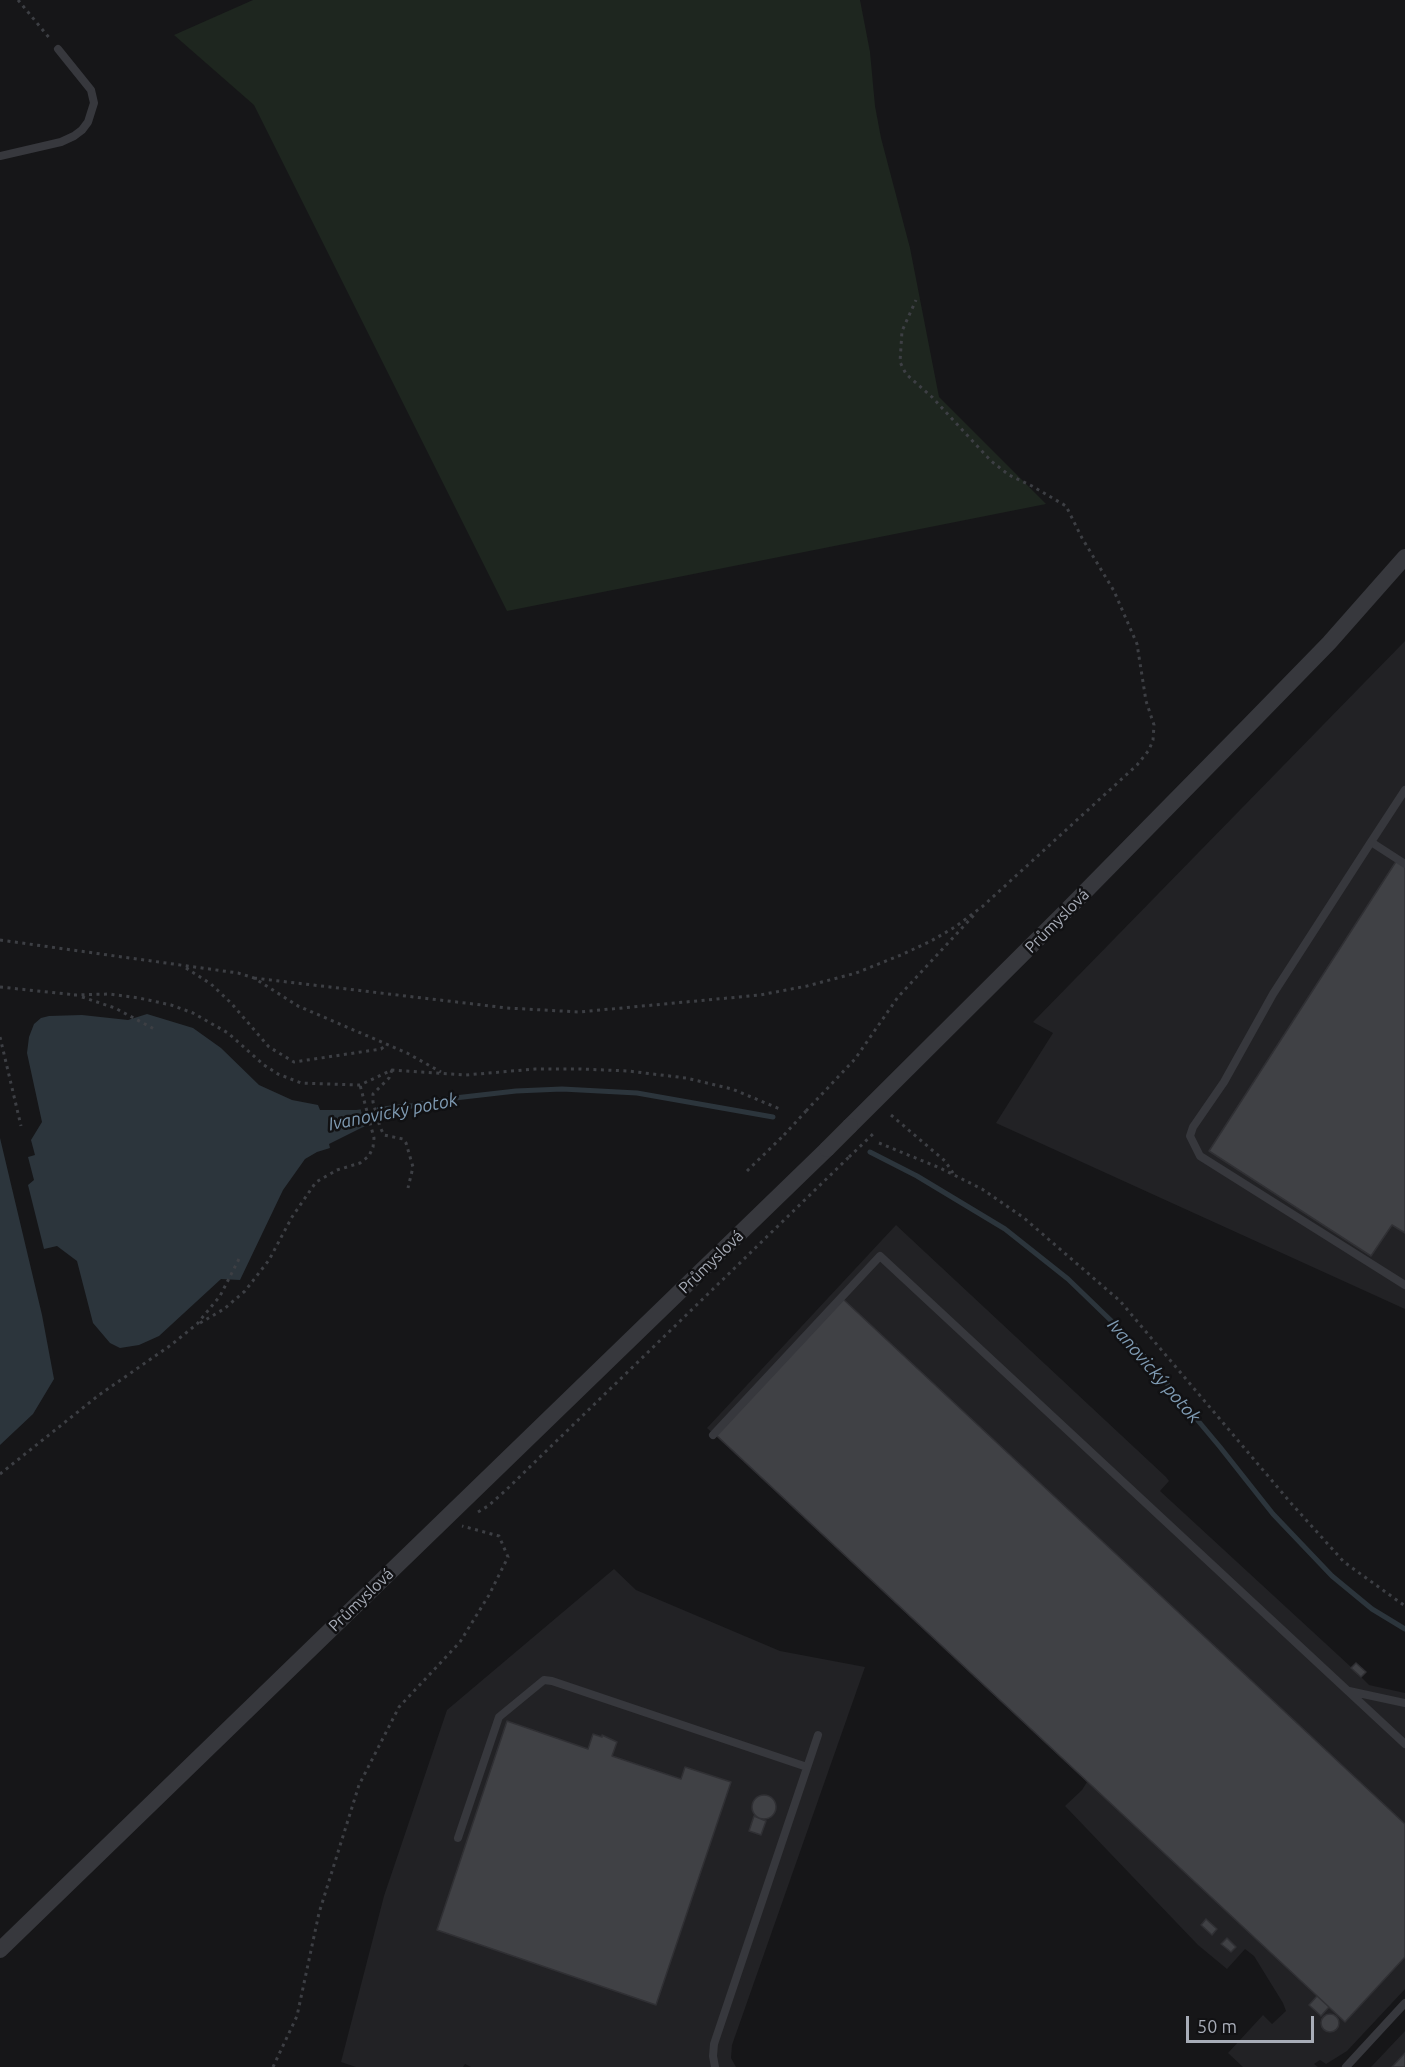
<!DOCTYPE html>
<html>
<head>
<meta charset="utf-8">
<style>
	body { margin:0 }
	#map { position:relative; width:1405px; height:2067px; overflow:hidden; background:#161618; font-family:Ubuntu,sans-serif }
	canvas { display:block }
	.scale { position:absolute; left:1186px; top:2016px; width:128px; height:27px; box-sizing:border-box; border:3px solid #a8adb8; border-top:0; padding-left:8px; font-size:18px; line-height:21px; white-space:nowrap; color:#a8adb8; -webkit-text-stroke:4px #111113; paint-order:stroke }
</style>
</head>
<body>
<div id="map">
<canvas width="1405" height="2067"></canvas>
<div class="scale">50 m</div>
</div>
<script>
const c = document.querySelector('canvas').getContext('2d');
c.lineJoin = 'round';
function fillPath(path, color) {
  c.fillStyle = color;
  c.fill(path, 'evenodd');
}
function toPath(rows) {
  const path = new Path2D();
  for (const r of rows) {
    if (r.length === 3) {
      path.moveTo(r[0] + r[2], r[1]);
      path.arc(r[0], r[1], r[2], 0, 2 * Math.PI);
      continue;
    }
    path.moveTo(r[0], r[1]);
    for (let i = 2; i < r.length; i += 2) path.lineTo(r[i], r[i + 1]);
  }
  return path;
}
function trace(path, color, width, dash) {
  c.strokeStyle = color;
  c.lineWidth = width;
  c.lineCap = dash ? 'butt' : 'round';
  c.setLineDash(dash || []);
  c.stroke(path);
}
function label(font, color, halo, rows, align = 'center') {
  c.font = font + ' Ubuntu,sans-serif';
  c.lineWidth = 5;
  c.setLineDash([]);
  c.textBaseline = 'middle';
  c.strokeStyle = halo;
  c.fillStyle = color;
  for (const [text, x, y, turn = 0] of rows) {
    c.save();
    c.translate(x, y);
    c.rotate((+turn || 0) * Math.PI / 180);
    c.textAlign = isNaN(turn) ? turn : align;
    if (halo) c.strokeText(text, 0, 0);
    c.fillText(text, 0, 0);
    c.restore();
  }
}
fillPath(toPath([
	[1405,641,1405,1309,996,1123,1053,1033,1033,1022],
	[896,1225,1166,1477,1169,1481,1160,1491,1351,1667,1356,1663,1366,1672,1361,1677,1369,1685,1405,1693,1405,1989,1347,2051,1326,2064,1320,2060,1314,2064,1318,2067,1243,2067,1228,2053,1263,2015,1272,2024,1286,2011,1283,2003,1254,1956,1245,1949,1227,1969,1198,1945,1065,1806,1082,1790,1087,1782,707,1428],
	[614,1569,636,1590,780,1651,865,1667,732,2045,731,2058,736,2067,471,2067,465,2064,463,2067,356,2067,341,2062,384,1896,447,1710],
	[1405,2031,1405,2067,1371,2067]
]), '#222225');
fillPath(toPath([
	[253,0,860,0,870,52,875,106,881,138,910,248,939,397,1046,504,507,611,254,105,174,35]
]), '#1e261f');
fillPath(toPath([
	[147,1014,193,1028,221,1048,259,1085,292,1100,318,1105,320,1110,356,1110,410,1103,412,1108,361,1128,329,1144,330,1148,317,1152,305,1159,283,1190,240,1280,221,1279,159,1336,139,1345,120,1348,110,1343,93,1323,77,1261,57,1246,44,1249,28,1185,34,1180,28,1157,35,1155,31,1140,42,1122,27,1053,29,1037,34,1024,41,1018,49,1016,82,1015,128,1020],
	[0,1138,42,1315,54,1379,33,1414,0,1445]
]), '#2c353c');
fillPath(toPath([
	[376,1104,380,1123,365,1129,360,1106]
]), '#161618');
trace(toPath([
	[406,1107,446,1099,516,1091,562,1089,637,1093,773,1117],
	[870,1152,917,1176,1005,1229,1068,1279,1128,1337,1220,1447,1273,1514,1332,1576,1372,1609,1405,1629]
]), '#2c353c', 5);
const building = toPath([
	[1397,860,1405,866,1405,1233,1392,1225,1371,1256,1209,1151,1397,860],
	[843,1299,1405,1824,1405,1957,1345,2022,716,1435,843,1299],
	[1356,1663,1366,1672,1361,1677,1351,1668,1356,1663],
	[507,1721,588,1749,593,1734,602,1737,602,1735,617,1742,612,1756,681,1779,685,1767,731,1782,656,2005,437,1930,507,1721],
	[764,1807,12],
	[754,1816,766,1821,761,1835,749,1831,754,1816],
	[1206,1919,1217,1929,1212,1935,1201,1925,1206,1919],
	[1227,1938,1236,1947,1231,1952,1221,1944,1227,1938],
	[1317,1996,1329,2007,1321,2016,1309,2005,1317,1996],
	[1330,2023,9],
	[1405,2053,1405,2067,1392,2067,1405,2053]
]);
fillPath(building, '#404145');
trace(building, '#303034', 1.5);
trace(toPath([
	[18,0,51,40],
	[0,940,238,973,254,978,298,1006,407,1053,441,1072],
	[186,968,211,984,231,1003,269,1047,294,1062,381,1049,386,1045],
	[254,978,507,1008,579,1012,760,995,807,986,856,973,901,955,931,941,955,927,983,906,1137,765,1149,750,1153,740,1154,725,1146,701,1137,644,1114,591,1082,538,1066,506,1032,486,1009,475,991,461,932,397,906,374,900,362,902,331,916,300],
	[0,987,76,995],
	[74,995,109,994,139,998,171,1005,193,1013,228,1033,264,1065,278,1074,301,1083,360,1085,392,1070,466,1075,535,1069,581,1069,628,1071,686,1078,732,1089,780,1109],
	[82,997,115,1008,156,1030],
	[0,1037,21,1126],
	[392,1070,389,1078,373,1094,373,1102,380,1127,384,1135,403,1139,406,1143,413,1167,408,1188],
	[806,1111,855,1059,898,997,975,914],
	[891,1115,945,1161,953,1173],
	[879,1143,940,1168,982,1189,1024,1218,1120,1301,1290,1502,1344,1562,1405,1606],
	[747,1171,784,1135],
	[200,1323,224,1309,245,1291,269,1260,292,1217,316,1182,337,1170,360,1163,369,1156,373,1147,374,1138,360,1085],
	[0,1474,99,1395,171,1345,197,1324,220,1296,241,1255],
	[478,1512,488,1506,505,1491,849,1157],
	[273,2067,297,2016,319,1913,359,1785,399,1707,460,1642,489,1595,508,1557,499,1536,462,1526]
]), '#3d3f44', 3, [3, 4.5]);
trace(toPath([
	[0,156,61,142,74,136,82,130,88,122,94,103,91,90,58,49],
	[1405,790,1371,842,1405,864],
	[1371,842,1273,994,1224,1082,1193,1127,1190,1136,1200,1156,1405,1285],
	[713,1435,880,1256,1405,1744],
	[1349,1691,1405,1703],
	[458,1838,499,1717,544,1680,552,1681,807,1767],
	[715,2067,713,2056,714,2044,818,1735],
	[1346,2067,1405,2003]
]), '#37383d', 8);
trace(toPath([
	[850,1126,1068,909,1249,725,1329,643,1405,557],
	[0,1950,827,1149]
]), '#37383d', 16);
trace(toPath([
	[784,1135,806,1111],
	[849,1157,873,1134]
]), '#3d3f44', 3, [3, 4.5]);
trace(toPath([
	[827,1149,850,1126]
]), '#37383d', 16);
label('16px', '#a8adb8', '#111113', [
	["Průmyslová",1057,921,-45],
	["Průmyslová",711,1262,-44],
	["Průmyslová",361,1600,-44]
]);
label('italic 18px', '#7f9bb3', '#111113', [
	["Ivanovický potok",393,1112,-11],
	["Ivanovický potok",1154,1371,49]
]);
</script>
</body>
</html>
